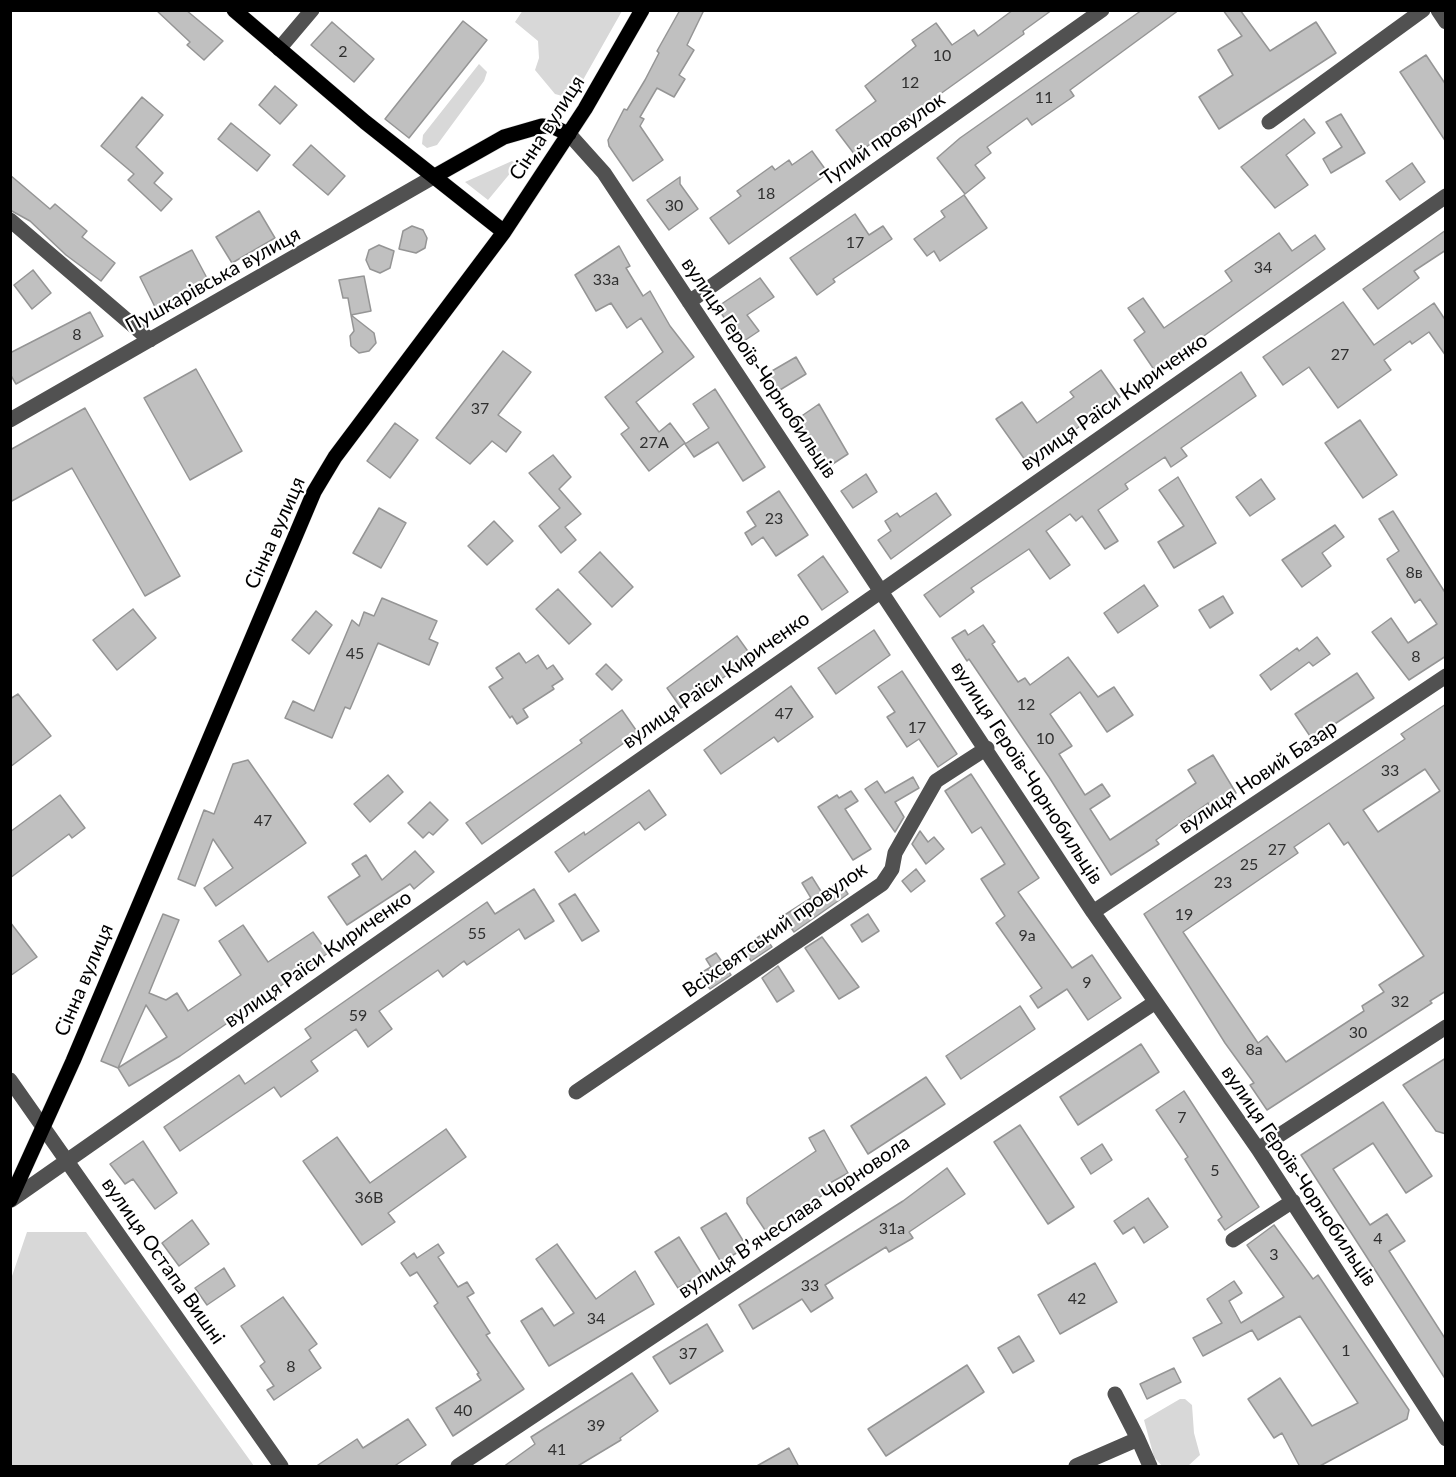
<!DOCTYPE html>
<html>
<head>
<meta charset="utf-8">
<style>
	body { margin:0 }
	#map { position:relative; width:1456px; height:1477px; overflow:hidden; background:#fff; font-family:Lato,sans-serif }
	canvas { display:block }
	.frame { position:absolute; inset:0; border:12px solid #000; pointer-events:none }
</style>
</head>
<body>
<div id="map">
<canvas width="1456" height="1477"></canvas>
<div class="frame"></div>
</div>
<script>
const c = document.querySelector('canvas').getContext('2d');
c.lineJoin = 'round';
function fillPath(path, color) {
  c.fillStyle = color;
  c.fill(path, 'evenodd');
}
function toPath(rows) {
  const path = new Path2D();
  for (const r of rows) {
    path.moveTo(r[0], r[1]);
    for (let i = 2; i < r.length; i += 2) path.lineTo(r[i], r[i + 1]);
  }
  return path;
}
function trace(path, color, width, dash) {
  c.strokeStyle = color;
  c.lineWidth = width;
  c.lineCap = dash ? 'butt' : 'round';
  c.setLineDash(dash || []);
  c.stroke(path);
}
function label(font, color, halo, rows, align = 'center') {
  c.font = font + ' Lato,sans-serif';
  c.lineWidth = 4.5;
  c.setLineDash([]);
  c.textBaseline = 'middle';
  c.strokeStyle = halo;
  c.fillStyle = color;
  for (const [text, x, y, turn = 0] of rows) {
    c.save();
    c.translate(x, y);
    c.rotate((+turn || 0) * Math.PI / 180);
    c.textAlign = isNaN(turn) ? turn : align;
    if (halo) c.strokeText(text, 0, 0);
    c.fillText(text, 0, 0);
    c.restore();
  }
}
fillPath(toPath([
	[523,10,622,10,622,11,579,87,566,97,555,94,535,70,539,58,538,41,515,22],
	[479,64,487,72,484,81,437,145,427,148,422,144,423,135],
	[512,161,517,165,488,200,465,182],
	[27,1232,86,1232,254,1466,11,1466,11,1279],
	[1180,1399,1185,1399,1192,1405,1194,1433,1200,1455,1188,1466,1162,1466,1154,1457,1144,1420]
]), '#d8d8d8');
const building = toPath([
	[156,10,186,10,223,41,204,60,187,45,190,42,156,10],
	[680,10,704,10,687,45,694,50,679,75,685,79,674,97,657,88,640,117,644,119,640,126,663,160,633,181,609,146,608,140,624,109,627,110,645,80,659,53,657,51,680,10],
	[1013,10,1052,10,1023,31,1024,34,855,155,836,130,876,101,865,86,916,46,912,40,936,23,952,45,974,30,978,36,1013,10],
	[1142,10,1179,10,1070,90,1074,96,1032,125,1027,118,987,147,991,153,975,165,985,178,965,194,937,158,960,138,1142,10],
	[1223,10,1240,10,1270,51,1316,22,1336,53,1219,129,1199,97,1233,75,1218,50,1242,36,1223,10],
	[463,21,487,40,409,138,385,119,463,21],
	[332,22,374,59,354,82,311,45,332,22],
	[1426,55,1446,85,1446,142,1400,72,1426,55],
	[275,86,297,105,280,124,259,105,275,86],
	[142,97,163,115,136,147,163,173,154,183,172,199,161,211,128,180,134,174,101,146,142,97],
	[1341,114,1365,153,1331,173,1323,159,1342,147,1326,122,1341,114],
	[1304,119,1315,133,1286,155,1308,185,1275,208,1241,167,1304,119],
	[231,123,270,155,257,171,218,139,231,123],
	[311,145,345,176,328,195,293,165,311,145],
	[812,151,828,173,729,244,710,218,741,196,737,191,772,166,775,170,789,160,792,165,812,151],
	[1412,163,1425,182,1400,200,1386,181,1412,163],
	[10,175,50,209,55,204,87,231,82,237,115,263,101,281,66,255,30,221,10,210,10,175],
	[680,177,680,184,698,209,669,230,647,200,680,177],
	[964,195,987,228,940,261,934,251,927,256,914,239,945,217,941,211,964,195],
	[259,211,275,238,232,263,216,237,259,211],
	[855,214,869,235,883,226,892,239,833,279,835,282,817,295,790,258,855,214],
	[412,226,423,230,427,238,425,248,416,253,399,249,403,231,412,226],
	[1446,230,1446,250,1414,271,1419,278,1378,309,1363,289,1446,230],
	[1279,233,1292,251,1315,235,1325,249,1155,371,1134,340,1145,332,1128,308,1143,298,1164,328,1232,281,1225,271,1279,233],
	[379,245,394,251,390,268,380,273,370,269,366,260,369,250,379,245],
	[619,246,630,266,626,268,643,296,650,291,670,326,694,357,636,402,659,432,670,423,685,443,649,471,621,434,629,428,605,397,663,352,641,318,627,328,611,303,596,311,575,275,619,246],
	[192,250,208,280,155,307,140,277,192,250],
	[33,270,51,293,32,309,14,285,33,270],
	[364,276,371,311,351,315,348,298,343,298,339,280,364,276],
	[760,278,774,297,747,315,759,331,741,343,717,307,760,278],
	[1343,302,1374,345,1434,303,1446,321,1446,356,1429,332,1412,344,1410,341,1384,360,1391,370,1338,408,1309,367,1283,385,1263,357,1343,302],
	[90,312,103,336,16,384,10,374,10,353,90,312],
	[351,315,374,333,376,343,369,351,359,353,351,346,350,336,354,331,351,315],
	[503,351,531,372,498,415,521,432,506,452,492,441,470,464,436,438,503,351],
	[796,357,806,374,775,393,765,375,796,357],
	[196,369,242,451,190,480,144,398,196,369],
	[1101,370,1120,397,1028,464,996,419,1022,402,1037,423,1074,397,1070,392,1101,370],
	[1241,372,1256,396,1181,448,1187,456,1171,467,1165,457,1125,484,1128,489,1098,510,1118,541,1105,549,1082,516,1076,521,1070,514,1046,531,1070,565,1050,579,1029,549,971,588,974,592,940,617,924,595,1241,372],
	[715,389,765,467,743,481,718,442,694,457,685,444,709,428,693,404,715,389],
	[819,404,848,454,825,469,793,422,819,404],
	[85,408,180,576,145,596,72,468,10,502,10,450,85,408],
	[1360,420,1397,475,1363,498,1325,443,1360,420],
	[395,423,418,440,390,478,367,461,395,423],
	[553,455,571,477,559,489,581,514,565,527,576,540,561,553,539,526,560,508,529,473,553,455],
	[866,474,877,492,853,508,841,491,866,474],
	[1178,477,1216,543,1174,568,1158,542,1184,526,1159,490,1178,477],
	[1261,479,1275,499,1250,516,1236,497,1261,479],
	[779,491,808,535,776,556,763,537,752,545,745,533,756,526,747,512,779,491],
	[936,493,951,515,891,559,878,540,891,531,885,521,897,513,900,517,936,493],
	[379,508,406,523,381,568,353,553,379,508],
	[1393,511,1446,594,1446,656,1409,680,1372,632,1391,618,1408,643,1437,624,1420,599,1415,603,1387,559,1399,551,1379,519,1393,511],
	[494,521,513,541,487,565,468,546,494,521],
	[1335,525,1344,537,1322,553,1331,566,1302,587,1282,560,1335,525],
	[600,552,633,587,612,607,579,572,600,552],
	[823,556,848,592,822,610,798,575,823,556],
	[1144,585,1158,606,1118,633,1104,613,1144,585],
	[558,589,591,624,569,644,536,609,558,589],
	[1223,596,1233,613,1210,628,1199,610,1223,596],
	[382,598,437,621,429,639,438,643,429,665,378,643,350,709,345,707,332,738,285,718,293,701,314,711,352,620,359,626,364,612,374,616,382,598],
	[133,609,156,638,117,670,93,640,133,609],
	[316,611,332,625,309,654,292,640,316,611],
	[983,625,995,642,992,644,1018,682,1025,678,1030,685,1068,657,1098,697,1114,687,1133,715,1107,732,1080,692,1050,714,1072,746,1059,754,1085,795,1102,784,1110,796,1090,809,1110,840,1196,783,1188,770,1213,755,1236,793,1211,808,1208,803,1156,840,1159,844,1111,875,1049,777,969,659,967,661,952,638,965,630,968,635,983,625],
	[874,630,890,655,836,694,818,668,874,630],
	[737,636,752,657,681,708,667,688,737,636],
	[1317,637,1330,654,1313,666,1309,662,1271,690,1260,675,1297,648,1299,651,1317,637],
	[519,653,526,663,538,655,547,669,553,665,563,679,552,686,554,689,523,709,528,717,517,724,512,716,510,718,489,687,503,678,496,668,519,653],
	[606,664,622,680,612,690,596,674,606,664],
	[902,671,957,754,938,767,919,739,907,747,887,717,895,712,878,687,902,671],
	[1357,673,1374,698,1312,739,1295,714,1357,673],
	[791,686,813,717,778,742,774,737,721,774,704,750,791,686],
	[18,694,51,736,10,767,10,699,18,694],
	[1446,704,1446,991,1430,1001,1432,1003,1267,1110,1250,1085,1254,1083,1225,1043,1144,914,1405,739,1401,734,1446,704],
	[1425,769,1440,791,1378,832,1363,810,1425,769],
	[1329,823,1344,845,1348,842,1424,956,1379,985,1384,992,1362,1006,1364,1011,1286,1062,1267,1036,1258,1043,1183,932,1298,853,1294,847,1329,823],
	[622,710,638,733,482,844,466,823,582,743,580,740,622,710],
	[248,760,306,843,216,906,204,888,233,868,213,839,195,886,178,879,204,810,214,814,233,764,248,760],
	[971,774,1039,878,1018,892,1072,968,1092,955,1121,998,1088,1020,1067,989,1038,1008,1030,996,1042,988,996,923,1005,916,981,879,1005,864,981,827,972,833,945,791,971,774],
	[388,775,403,792,370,822,354,804,388,775],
	[913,777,919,788,895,802,904,817,895,832,865,789,877,781,885,793,913,777],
	[649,790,666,815,645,830,639,822,569,872,555,852,584,832,585,835,649,790],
	[851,791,858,801,845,809,871,849,853,860,818,807,837,795,839,798,851,791],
	[60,795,85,828,72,838,69,834,10,878,10,832,60,795],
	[430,802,448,820,433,835,429,832,423,838,408,823,430,802],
	[920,831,928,842,934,837,944,849,926,864,912,844,920,831],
	[415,851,434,872,414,889,410,884,347,925,328,897,360,876,352,864,366,855,382,880,415,851],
	[916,869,925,881,911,892,902,881,916,869],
	[812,877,822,893,840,882,848,894,794,932,783,916,811,898,802,883,812,877],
	[534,889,554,921,525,939,519,929,467,965,464,961,443,977,438,970,379,1011,392,1029,368,1047,356,1029,311,1061,318,1071,281,1097,274,1087,180,1151,164,1127,239,1075,245,1084,311,1038,305,1029,487,902,495,914,534,889],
	[575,894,599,931,582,941,559,904,575,894],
	[163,914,179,920,149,993,166,1000,177,993,188,1011,241,975,219,941,243,925,268,962,313,932,328,953,180,1056,129,1086,118,1068,101,1061,163,914],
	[146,1005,167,1037,118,1068,137,1025,146,1005],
	[868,914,879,931,862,942,851,925,868,914],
	[10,922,37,957,10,976,10,922],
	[763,934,772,947,751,961,743,947,763,934],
	[822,937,859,987,839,999,805,948,822,937],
	[716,953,731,975,710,989,699,974,711,967,706,959,716,953],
	[778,966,794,991,777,1002,762,978,778,966],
	[1020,1006,1035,1029,961,1079,946,1056,1020,1006],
	[1141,1044,1159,1072,1078,1125,1060,1097,1141,1044],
	[1446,1058,1446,1134,1436,1131,1403,1085,1446,1058],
	[926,1077,945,1104,868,1154,851,1126,926,1077],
	[1184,1091,1259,1207,1225,1230,1218,1220,1222,1217,1185,1159,1188,1157,1156,1110,1184,1091],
	[1383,1102,1432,1176,1406,1193,1373,1143,1333,1169,1370,1225,1387,1214,1405,1241,1389,1251,1446,1340,1446,1380,1301,1155,1383,1102],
	[1020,1125,1074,1207,1048,1224,994,1142,1020,1125],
	[446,1129,466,1157,388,1213,395,1222,362,1245,303,1161,337,1137,370,1183,446,1129],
	[824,1130,848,1173,830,1183,833,1188,767,1233,747,1203,747,1198,816,1151,809,1138,824,1130],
	[143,1141,177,1193,155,1209,133,1179,125,1184,110,1164,143,1141],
	[1102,1144,1112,1160,1091,1174,1081,1158,1102,1144],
	[947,1168,965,1194,909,1232,913,1238,889,1252,886,1247,825,1285,833,1298,811,1312,802,1299,753,1329,739,1305,903,1201,947,1168],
	[1148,1198,1168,1227,1144,1243,1134,1227,1123,1234,1114,1221,1148,1198],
	[726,1213,747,1247,721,1262,701,1228,726,1213],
	[192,1220,209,1244,179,1266,162,1243,192,1220],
	[1274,1225,1313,1279,1318,1275,1409,1410,1407,1419,1318,1467,1300,1467,1282,1433,1274,1438,1248,1399,1280,1378,1312,1426,1358,1403,1300,1316,1258,1340,1252,1330,1203,1356,1193,1338,1222,1323,1207,1299,1234,1281,1242,1293,1229,1301,1241,1323,1284,1297,1247,1245,1274,1225],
	[679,1237,702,1274,678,1288,655,1252,679,1237],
	[438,1244,444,1253,438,1257,458,1287,467,1282,474,1293,467,1297,490,1333,486,1335,524,1389,453,1436,436,1408,481,1380,477,1374,479,1373,434,1306,438,1303,417,1272,410,1276,401,1263,414,1253,417,1258,438,1244],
	[557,1244,596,1299,635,1271,654,1304,549,1366,521,1321,542,1308,554,1326,574,1313,536,1259,557,1244],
	[1095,1263,1117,1302,1060,1334,1038,1295,1095,1263],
	[224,1268,235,1286,207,1305,195,1288,224,1268],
	[283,1297,317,1344,309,1350,321,1368,274,1400,267,1390,274,1386,260,1366,265,1362,241,1326,283,1297],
	[707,1324,723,1351,670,1384,653,1357,707,1324],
	[1019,1336,1034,1361,1013,1373,998,1348,1019,1336],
	[967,1365,984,1392,886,1456,868,1429,967,1365],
	[1174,1368,1181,1382,1147,1399,1140,1384,1174,1368],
	[632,1373,658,1411,620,1438,621,1440,576,1467,503,1467,535,1444,531,1437,632,1373],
	[408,1419,426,1445,393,1467,315,1467,357,1439,363,1448,408,1419],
	[789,1448,799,1467,755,1467,789,1448]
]);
fillPath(building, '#c0c0c0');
trace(building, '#959595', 1.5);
const major = toPath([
	[234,10,365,122,504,232],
	[435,176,504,137,542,126,553,127,569,134],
	[10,1200,73,1061,314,492,335,457,504,232,585,109,642,10]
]);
trace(major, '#dbdbdb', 16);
trace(toPath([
	[1438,10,1446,22],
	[279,49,312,10],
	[1269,122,1423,10],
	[569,134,604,173,1093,912,1258,1149,1446,1439],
	[10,220,150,340],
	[689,302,1102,10],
	[10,420,435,176],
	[1093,912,1446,676],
	[10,1080,281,1466],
	[576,1092,882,884,892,869,895,853,936,781,987,748],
	[1258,1149,1446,1027],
	[11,1200,1446,196],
	[1233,1240,1293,1201],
	[1115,1394,1138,1439],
	[458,1466,1154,1003],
	[1076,1466,1138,1439,1150,1466]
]), '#515151', 15);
trace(major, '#000', 15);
label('16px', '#303030', null, [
	["2",343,52],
	["10",942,56],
	["12",910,83],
	["11",1044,98],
	["18",766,194],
	["30",674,206],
	["17",855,243],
	["34",1263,268],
	["33а",606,280],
	["8",77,335],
	["27",1340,355],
	["37",480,409],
	["27А",654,443],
	["23",774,519],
	["8в",1414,573],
	["45",355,654],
	["8",1416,657],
	["12",1026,705],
	["47",784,714],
	["17",917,728],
	["10",1045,739],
	["33",1390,771],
	["47",263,821],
	["27",1277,850],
	["25",1249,865],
	["23",1223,883],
	["19",1184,915],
	["55",477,934],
	["9а",1027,936],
	["9",1087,983],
	["32",1400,1002],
	["59",358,1016],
	["30",1358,1033],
	["8а",1254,1050],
	["7",1182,1118],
	["5",1215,1171],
	["36В",369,1198],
	["31а",892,1229],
	["4",1378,1239],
	["3",1274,1255],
	["33",810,1286],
	["42",1077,1299],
	["34",596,1319],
	["1",1346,1351],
	["37",688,1354],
	["8",291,1367],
	["40",463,1411],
	["39",596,1426],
	["41",557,1450]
]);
label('20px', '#000', '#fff', [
	["Сінна вулиця",547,128,-57],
	["Тупий провулок",883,139,-35],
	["Пушкарівська вулиця",213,280,-29],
	["вулиця Героїв-Чорнобильців",759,368,56],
	["вулиця Раїси Кириченко",1114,402,-35],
	["Сінна вулиця",275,533,-66],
	["вулиця Раїси Кириченко",716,680,-35],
	["вулиця Героїв-Чорнобильців",1027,773,57],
	["вулиця Новий Базар",1258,777,-34],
	["Всіхсвятський провулок",775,930,-35],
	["вулиця Раїси Кириченко",318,959,-35],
	["Сінна вулиця",84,980,-67],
	["вулиця Героїв-Чорнобильців",1299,1176,56],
	["вулиця Вʼячеслава Чорновола",794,1217,-34],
	["вулиця Остапа Вишні",163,1261,55]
]);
</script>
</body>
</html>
